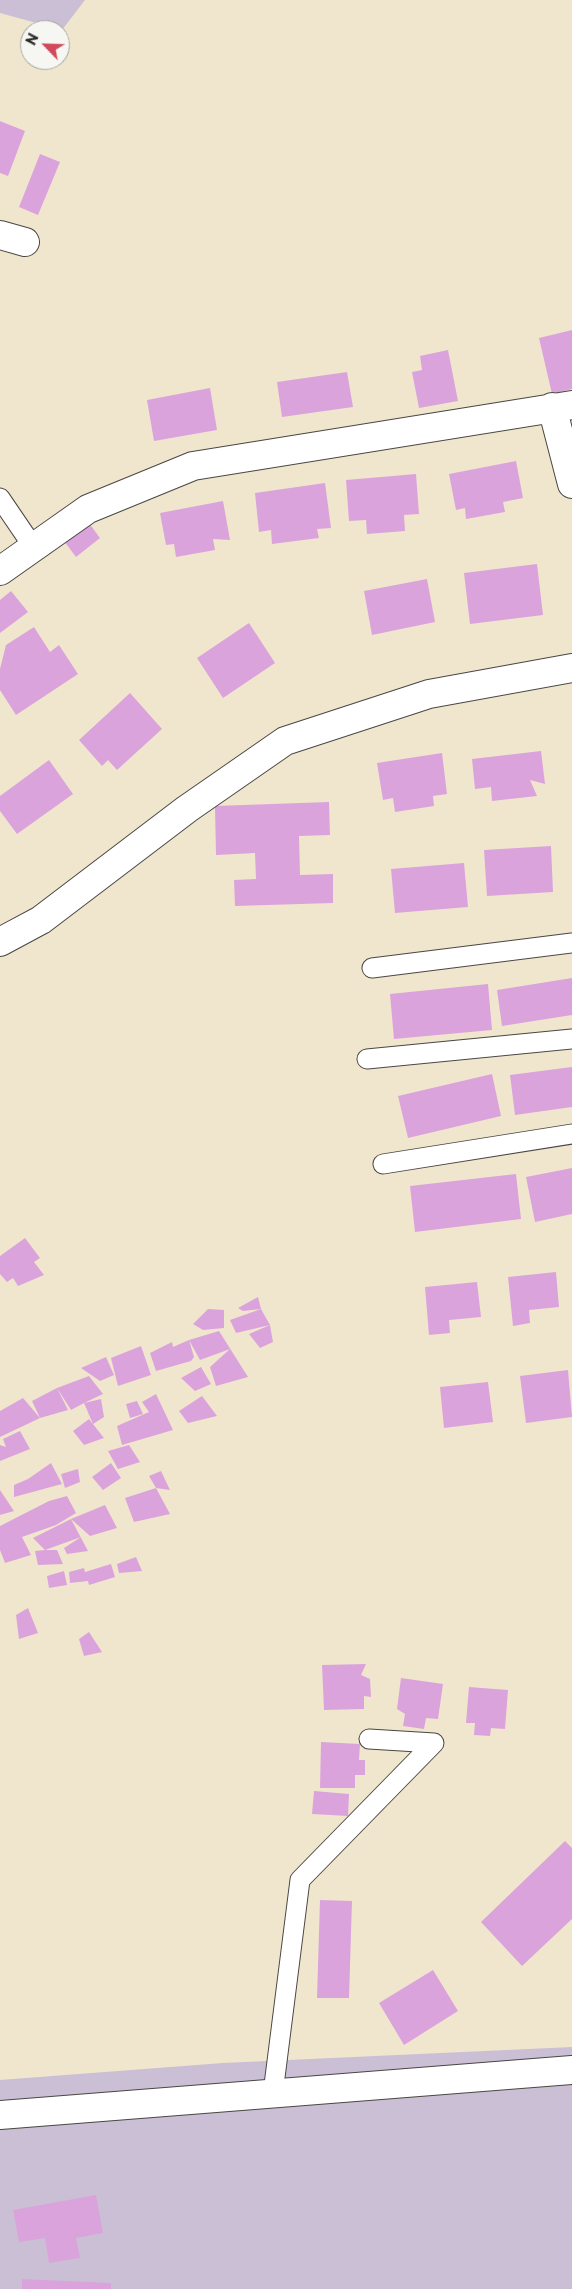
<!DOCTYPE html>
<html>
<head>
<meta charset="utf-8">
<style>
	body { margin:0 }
	#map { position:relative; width:572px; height:2289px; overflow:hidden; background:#f0e6ce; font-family:"Playpen Sans",sans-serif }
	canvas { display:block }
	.north { position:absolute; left:20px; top:20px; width:50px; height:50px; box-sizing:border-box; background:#f6f6f2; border:1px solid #a5a5a2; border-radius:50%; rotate:294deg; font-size:14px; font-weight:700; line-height:20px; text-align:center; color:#2b2b2b }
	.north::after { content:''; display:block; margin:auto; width:18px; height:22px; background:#d1495b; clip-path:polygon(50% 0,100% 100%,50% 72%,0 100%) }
</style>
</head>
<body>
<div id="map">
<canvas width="572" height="2289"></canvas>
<div class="north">N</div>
</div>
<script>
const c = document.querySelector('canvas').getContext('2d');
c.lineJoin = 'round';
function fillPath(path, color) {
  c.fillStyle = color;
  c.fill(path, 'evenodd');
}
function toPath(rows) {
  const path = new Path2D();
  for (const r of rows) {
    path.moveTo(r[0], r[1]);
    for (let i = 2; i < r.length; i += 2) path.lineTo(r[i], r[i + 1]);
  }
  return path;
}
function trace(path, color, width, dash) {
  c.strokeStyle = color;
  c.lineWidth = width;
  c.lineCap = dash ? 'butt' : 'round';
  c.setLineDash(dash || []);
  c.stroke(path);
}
fillPath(toPath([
	[0,0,85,0,62,30,0,13],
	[572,2047,572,2289,0,2289,0,2080,223,2063]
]), '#cbbfd5');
fillPath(toPath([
	[0,121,25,131,8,176,0,173],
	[40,154,60,162,38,215,19,207],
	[572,330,572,389,552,394,539,338],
	[448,350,458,401,419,408,412,372,422,370,420,356],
	[347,372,353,407,282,417,277,382],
	[210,388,217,430,154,441,147,400],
	[516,461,523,498,503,502,505,512,466,519,465,508,456,510,449,474],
	[416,474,419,514,404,515,405,531,367,534,366,520,349,521,346,480],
	[325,483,331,528,317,529,319,538,272,544,271,530,259,532,255,493],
	[223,501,230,540,213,539,215,550,176,557,174,544,166,545,160,513],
	[86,519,100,538,76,557,61,537],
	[537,564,543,615,470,624,464,573],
	[427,579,435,622,372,635,364,591],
	[11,591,28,612,0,633,0,600],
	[249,623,275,663,223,698,197,658],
	[34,627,50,652,59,645,78,674,16,715,0,690,0,669,6,645],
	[130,693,162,729,117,770,108,760,102,766,79,740],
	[541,751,545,784,530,780,537,796,492,801,491,787,475,789,472,759],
	[442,753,447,794,433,796,434,806,395,812,393,798,383,800,377,763],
	[49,760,73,794,17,834,0,811,0,796],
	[329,802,330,835,299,836,300,875,333,874,333,903,235,906,234,880,256,879,255,853,216,855,215,806],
	[551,846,553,892,487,896,484,850],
	[464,863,468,907,395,913,391,869],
	[572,978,572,1015,502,1026,497,990],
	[488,984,492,1030,394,1039,390,994],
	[572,1067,572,1107,515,1115,510,1075],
	[492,1074,501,1116,408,1138,398,1096],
	[572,1168,572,1214,535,1222,526,1177],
	[516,1174,521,1219,415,1232,410,1186],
	[25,1238,40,1258,34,1262,44,1275,18,1286,13,1278,7,1282,0,1274,0,1256],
	[556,1272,559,1307,529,1310,530,1323,513,1326,508,1277],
	[477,1282,481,1317,449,1320,450,1333,429,1335,425,1287],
	[258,1297,261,1309,270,1325,273,1342,260,1348,249,1334,270,1325,236,1333,230,1320,261,1309,243,1311,238,1308],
	[208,1309,224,1310,224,1328,203,1330,193,1324],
	[219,1331,248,1377,216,1386,210,1367,230,1349,200,1360,189,1340],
	[189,1340,194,1357,191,1361,156,1371,150,1353,172,1342,173,1347],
	[141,1346,151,1375,118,1386,111,1358],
	[106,1357,114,1375,100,1381,81,1368],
	[201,1367,211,1384,195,1391,181,1378],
	[568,1370,572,1417,526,1423,520,1376],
	[89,1376,103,1394,84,1403,101,1399,104,1417,93,1424,84,1403,71,1410,57,1388,68,1410,40,1418,0,1437,0,1411,23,1398,40,1418,32,1401,57,1388],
	[488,1382,493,1422,444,1428,440,1387],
	[156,1394,173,1430,122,1445,117,1426,149,1412,142,1402],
	[202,1396,217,1416,188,1423,179,1411],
	[137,1401,143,1414,130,1418,126,1404],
	[89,1419,104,1438,84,1445,73,1431],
	[20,1431,30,1449,0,1461,0,1445,6,1447,3,1439],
	[129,1445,140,1462,118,1469,108,1451],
	[51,1463,62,1484,14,1497,14,1485,28,1479],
	[111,1463,121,1478,103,1490,92,1477],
	[78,1469,80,1482,65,1488,61,1474],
	[161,1471,170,1490,156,1488,149,1476],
	[156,1488,170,1514,134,1522,125,1498],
	[0,1490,14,1511,0,1515],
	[67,1496,76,1513,56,1525,22,1537,31,1555,5,1563,0,1550,0,1526,49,1501],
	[105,1505,117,1528,90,1536,71,1519,88,1551,67,1554,64,1548,81,1537,45,1550,57,1550,63,1564,38,1565,35,1551,45,1550,33,1538,71,1519],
	[136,1557,142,1571,119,1573,117,1564],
	[111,1564,115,1577,89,1585,88,1581,70,1583,69,1572,84,1568,85,1572],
	[64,1571,67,1585,49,1588,47,1576],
	[28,1608,38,1633,19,1639,16,1615],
	[89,1632,102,1652,84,1656,79,1639],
	[366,1664,361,1675,370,1679,371,1697,364,1696,364,1709,324,1710,322,1665],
	[401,1678,443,1684,438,1719,426,1718,424,1729,403,1726,405,1714,397,1709],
	[469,1687,508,1690,505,1729,491,1728,490,1736,474,1735,475,1723,466,1723],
	[321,1742,360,1744,359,1760,365,1760,365,1775,355,1775,355,1788,320,1788],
	[314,1791,349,1794,348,1816,312,1814],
	[565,1841,572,1848,572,1919,522,1966,481,1922],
	[320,1900,352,1901,349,1998,317,1998],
	[433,1970,458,2011,404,2045,379,2003],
	[96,2195,103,2233,76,2238,80,2258,49,2263,45,2238,19,2242,13,2210],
	[22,2279,111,2283,111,2289,22,2289]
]), '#dba3dc');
const lane = toPath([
	[0,498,34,548],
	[372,968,572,943],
	[367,1059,572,1039],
	[383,1164,572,1134],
	[273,2093,300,1880,434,1743,369,1739]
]);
const street = toPath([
	[0,235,25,242],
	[552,407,572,484],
	[0,571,88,509,193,466,572,405],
	[0,942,41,920,187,809,285,741,429,694,572,668],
	[0,2115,572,2070]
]);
trace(lane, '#494743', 21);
trace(street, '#494743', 30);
trace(lane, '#fff', 19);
trace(street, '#fff', 28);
</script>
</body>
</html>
